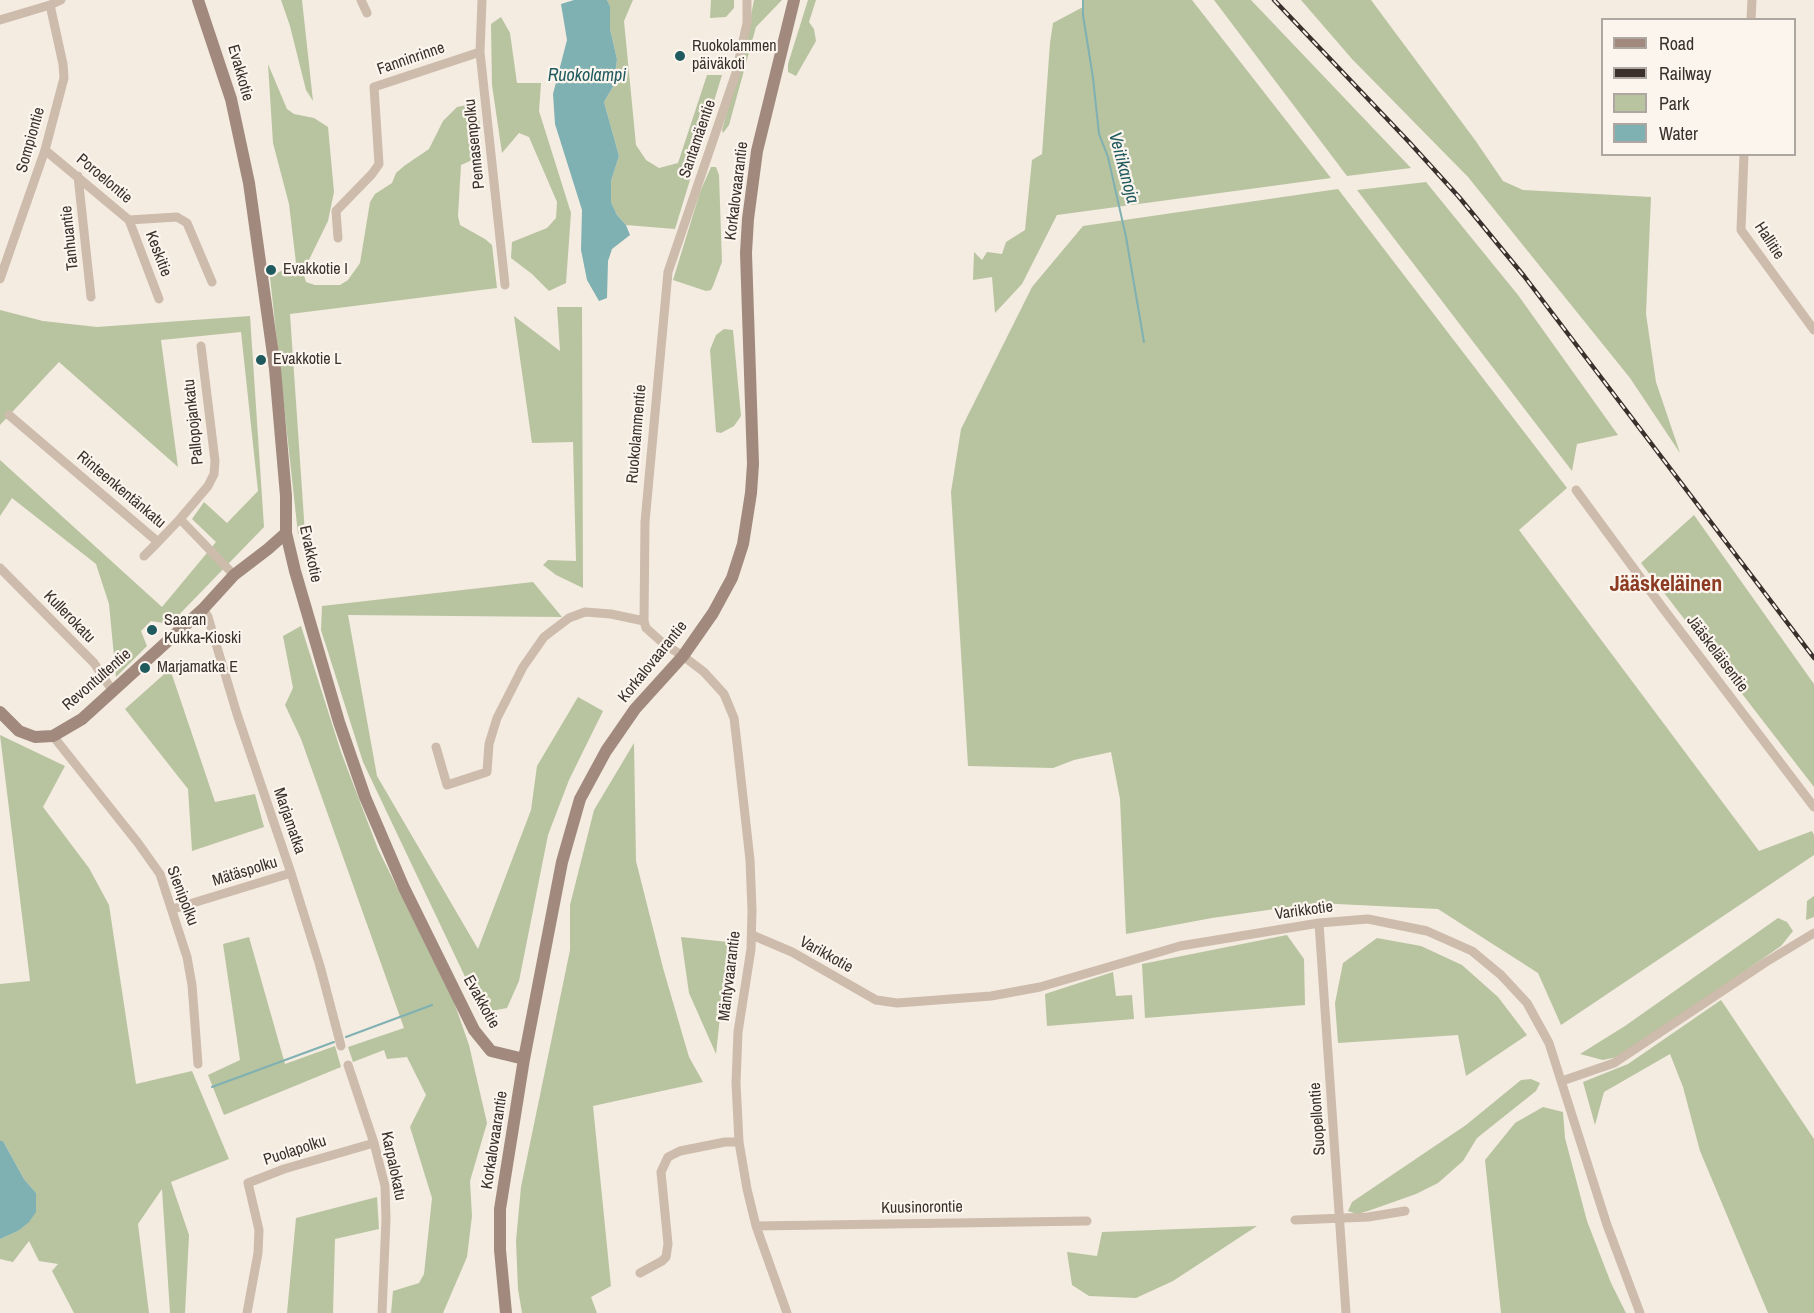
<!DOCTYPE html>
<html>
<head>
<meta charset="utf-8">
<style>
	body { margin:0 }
	#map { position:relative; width:1814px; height:1313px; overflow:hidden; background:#f4ebe1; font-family:"Archivo Narrow",sans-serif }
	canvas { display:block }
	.legend { position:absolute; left:1601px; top:18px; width:195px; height:138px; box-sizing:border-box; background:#fbf5ee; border:2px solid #aea6a0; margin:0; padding:8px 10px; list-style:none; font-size:18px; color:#3b302b }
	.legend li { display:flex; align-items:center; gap:12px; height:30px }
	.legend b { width:30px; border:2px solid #aea6a0 }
</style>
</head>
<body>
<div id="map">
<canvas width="1814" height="1313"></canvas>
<ul class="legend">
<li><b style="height:8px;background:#a18a7d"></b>Road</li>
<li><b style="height:8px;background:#3b302b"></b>Railway</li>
<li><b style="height:16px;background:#b8c4a0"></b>Park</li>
<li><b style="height:16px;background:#7fb0b2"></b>Water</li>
</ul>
</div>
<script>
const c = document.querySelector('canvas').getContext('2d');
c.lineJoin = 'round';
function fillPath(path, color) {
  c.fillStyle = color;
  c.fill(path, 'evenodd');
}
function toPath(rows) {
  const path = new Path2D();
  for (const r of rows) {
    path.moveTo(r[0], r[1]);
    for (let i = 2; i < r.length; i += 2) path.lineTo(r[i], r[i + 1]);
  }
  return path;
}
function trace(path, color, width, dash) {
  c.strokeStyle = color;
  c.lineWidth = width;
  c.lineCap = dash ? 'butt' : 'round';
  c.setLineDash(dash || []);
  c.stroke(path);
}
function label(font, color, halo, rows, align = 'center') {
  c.font = font + ' "Archivo Narrow",sans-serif';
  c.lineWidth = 4.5;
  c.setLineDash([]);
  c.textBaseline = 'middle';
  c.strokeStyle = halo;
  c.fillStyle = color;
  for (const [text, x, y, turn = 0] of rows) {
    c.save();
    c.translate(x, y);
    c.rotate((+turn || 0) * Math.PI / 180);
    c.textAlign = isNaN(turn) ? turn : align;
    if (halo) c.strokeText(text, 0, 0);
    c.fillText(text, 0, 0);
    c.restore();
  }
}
fillPath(toPath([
	[281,0,302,0,313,101,306,90,290,26],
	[607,0,633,0,624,21,636,145,646,160,659,168,678,163,707,75,722,75,675,229,626,225,617,215,611,202,611,181,619,156,604,102,614,85,617,59,610,29,610,6],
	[711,0,734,0,734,8,726,17,710,18],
	[754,0,782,0,756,27,729,125,723,133,722,130,743,56],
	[808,0,816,0,809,22,814,29,816,41,796,76,788,72,788,64],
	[1083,0,1192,0,1331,178,1057,215,1022,284,995,313,992,277,973,280,974,252,982,260,987,252,1002,254,1006,242,1025,230,1032,160,1042,154,1050,43,1053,23,1083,7],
	[1214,0,1251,0,1411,168,1347,176],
	[1301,0,1371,0,1475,140,1503,181,1523,190,1651,197,1646,314,1656,382,1680,453,1630,378,1468,177,1352,59],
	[501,17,510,33,517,83,541,83,539,111,571,213,566,283,549,291,532,274,511,258,512,242,547,228,556,218,557,202,529,137,519,133,502,153,492,85,491,24],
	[268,64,287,109,294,114,314,118,328,127,334,192,328,221,303,272,306,282,315,285,340,285,348,280,360,263,370,202,375,194,392,183,396,173,404,166,429,149,443,121,457,107,467,105,475,110,479,118,481,147,479,157,461,165,458,216,460,225,485,239,492,245,497,288,290,314,305,534,298,534,270,277,296,263,289,204,273,143],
	[711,167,716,167,719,175,722,262,713,286,711,290,706,291,673,280,700,192],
	[1426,182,1518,295,1618,435,1577,444,1572,471,1357,190],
	[1338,189,1567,488,1519,530,1759,851,1812,831,1814,835,1814,855,1561,1025,1538,973,1438,909,1317,903,1212,918,1126,934,1120,799,1111,752,1074,760,1053,768,968,766,951,492,961,429,1032,287,1083,226],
	[557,307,582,307,583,588,556,575,543,565,548,560,576,561,573,442,532,443,514,316,560,351],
	[0,310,43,321,97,327,250,316,264,527,170,624,151,621,141,631,147,646,116,677,109,604,96,564,12,498,0,516,0,460,162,607,216,542,192,519,204,502,227,523,258,491,241,332,161,340,178,467,59,362,0,425],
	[724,329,733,330,741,416,734,426,721,433,716,432,710,350,716,335],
	[1694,515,1814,684,1814,787,1641,563],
	[533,582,562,617,348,615,377,776,478,949,531,810,537,766,578,697,603,711,569,780,548,835,519,981,507,1008,491,1011,467,981,363,762,321,630,322,606],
	[301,626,341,752,378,849,454,1002,469,1045,487,1123,470,1181,472,1216,467,1257,443,1313,391,1313,393,1291,419,1283,424,1274,432,1198,410,1127,426,1095,407,1057,387,1059,384,1050,353,1062,348,1047,404,1028,301,739,285,705,293,688,283,636],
	[170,669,215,802,255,794,264,827,192,851,188,789,125,709],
	[0,735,65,766,43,807,89,868,109,905,136,1084,192,1071,229,1159,171,1182,189,1235,185,1313,170,1313,162,1189,138,1224,149,1313,74,1313,52,1271,58,1264,39,1261,29,1241,13,1262,0,1259,0,1239,18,1231,36,1211,36,1193,24,1179,3,1141,0,1141,0,984,30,981],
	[634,743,636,861,663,968,689,1057,703,1082,593,1106,611,1286,591,1297,597,1313,522,1313,518,1289,516,1241,521,1187,570,950,570,905,594,810],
	[1814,896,1814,917,1806,920,1807,901],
	[1778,918,1787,922,1793,931,1781,946,1622,1056,1603,1060,1580,1054,1625,1026],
	[1287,935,1304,959,1305,1005,1145,1018,1142,964],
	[249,937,285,1064,335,1046,341,1067,224,1115,208,1075,240,1060,223,944],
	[681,937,728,942,716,1054,689,993],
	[1377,938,1421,946,1462,965,1498,997,1527,1035,1466,1076,1458,1035,1338,1043,1335,1003,1343,963],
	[1113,972,1116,996,1132,995,1134,1019,1047,1026,1045,994],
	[1721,1000,1814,1139,1814,1313,1768,1313,1700,1151,1683,1087,1670,1054,1604,1092,1595,1125,1583,1082,1628,1064],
	[1531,1079,1540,1083,1536,1091,1477,1138,1463,1161,1438,1183,1416,1194,1368,1211,1357,1214,1348,1211,1352,1202,1466,1125,1521,1080],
	[1543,1107,1563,1112,1565,1138,1587,1221,1611,1283,1626,1313,1501,1313,1485,1160,1515,1123],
	[377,1197,379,1229,335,1239,333,1313,287,1313,296,1218],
	[1257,1226,1173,1281,1136,1298,1089,1296,1072,1285,1067,1252,1097,1256,1102,1232]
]), '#b8c4a0');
fillPath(toPath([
	[574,0,607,0,610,6,610,29,617,59,614,85,604,102,619,156,611,181,611,202,617,215,626,225,630,235,612,249,608,261,607,298,599,301,587,280,581,250,582,210,555,124,553,94,567,40,561,4],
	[0,1141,3,1141,24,1179,36,1193,36,1212,29,1222,18,1231,0,1239]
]), '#7fb0b2');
trace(toPath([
	[1083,0,1083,15,1093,78,1099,134,1108,157,1126,237,1144,342],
	[346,1037,432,1005],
	[212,1087,334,1042]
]), '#7fb0b2', 2);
trace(toPath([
	[361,0,367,13],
	[482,0,480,52,505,285],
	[0,20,50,5,61,0],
	[1751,20,1752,0],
	[45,150,129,220,177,217,187,223,212,282],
	[1744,154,1741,230,1814,330],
	[78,176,91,297],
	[129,220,159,299],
	[338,238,336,211,372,174,379,164,374,87,480,52],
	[0,279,45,150,64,78,63,64,50,5],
	[9,415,158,542,180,519,234,575],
	[1576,490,1665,611,1814,807],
	[180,519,208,486,214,474,215,461,201,346],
	[144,556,158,542],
	[0,568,94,663,112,690],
	[203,609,208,617,237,714,291,873,320,966,341,1046],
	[644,621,645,522,668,272,736,73,747,23,747,0],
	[53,736,138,843,160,874,187,957,192,985,198,1064],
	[436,747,447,785,487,772,489,744,497,718,523,667,544,637,569,618,585,612,611,614,644,621,646,628,664,644,683,656,704,672,724,694,734,718,738,752,750,860,752,910,751,949,738,1032,736,1083,739,1142,747,1189,756,1226,787,1313],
	[173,909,291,873],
	[1319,923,1346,1313],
	[752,935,792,952,876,1000,897,1003,991,996,1040,987,1180,946,1319,923,1368,919,1427,931,1472,951,1501,975,1527,1003,1549,1043,1607,1225,1640,1313],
	[348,1065,374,1143,385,1186,386,1219,382,1313],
	[1562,1081,1614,1063,1766,962,1814,933],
	[1295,1220,1368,1217,1405,1211],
	[756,1226,1087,1221],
	[640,1273,662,1261,666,1257,668,1244,661,1172,668,1157,680,1151,725,1142,739,1142],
	[247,1313,258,1253,259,1230,248,1183,284,1169,374,1143]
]), '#cdbbac', 9);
trace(toPath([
	[198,0,231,99,249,183,275,369,286,496,286,533,295,571,339,722,365,797,404,888,474,1030,491,1051,524,1059],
	[0,712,19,731,35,737,53,736,82,719,203,609,234,575,268,549,286,533],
	[506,1313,500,1250,500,1209,524,1059,562,862,580,799,606,751,635,709,683,656,713,613,732,578,743,544,751,493,753,464,746,253,748,219,757,151,794,0]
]), '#a18a7d', 12);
const rail = toPath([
	[1274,0,1409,142,1459,197,1524,276,1814,658]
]);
trace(rail, '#3b302b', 4.5);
trace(rail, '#fbf5ee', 2, [7]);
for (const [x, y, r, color] of [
	[680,56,6,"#1f5a5e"],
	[271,270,6,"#1f5a5e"],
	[261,360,6,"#1f5a5e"],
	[152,630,6,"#1f5a5e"],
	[145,668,6,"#1f5a5e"]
]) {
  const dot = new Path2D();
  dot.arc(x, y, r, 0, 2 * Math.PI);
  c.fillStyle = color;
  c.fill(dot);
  trace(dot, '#fbf5ee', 2);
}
label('16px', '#3b302b', '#fbf5ee', [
	["Ruokolammen",692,47],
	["päiväkoti",692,65],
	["Evakkotie I",283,270],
	["Evakkotie L",273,360],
	["Saaran",164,621],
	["Kukka-Kioski",164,639],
	["Marjamatka E",157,668]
], 'left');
label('16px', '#3b302b', '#fbf5ee', [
	["Fanninrinne",411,59,-19],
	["Evakkotie",240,73,74],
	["Santamäentie",698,139,-71],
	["Sompiontie",31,140,-74],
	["Pennasenpolku",475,144,-96],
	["Poroelontie",104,179,40],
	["Korkalovaarantie",737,191,-83],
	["Tanhuantie",70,238,-96],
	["Hallitie",1769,241,57],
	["Keskitie",158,254,69],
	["Pallopojankatu",194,422,-96],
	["Ruokolammentie",637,434,-85],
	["Rinteenkentänkatu",121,490,40],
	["Evakkotie",310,554,78],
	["Kullerokatu",69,617,46],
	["Jääskeläisentie",1717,654,53],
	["Korkalovaarantie",653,662,-51],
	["Revontultentie",97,680,-41],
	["Marjamatka",289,821,71],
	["Mätäspolku",245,872,-17],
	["Sienipolku",182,896,69],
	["Varikkotie",1304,911,-8],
	["Varikkotie",826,955,29],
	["Mäntyvaarantie",730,976,-83],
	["Evakkotie",481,1002,61],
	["Suopellontie",1318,1119,-94],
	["Korkalovaarantie",495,1140,-81],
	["Puolapolku",295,1151,-18],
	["Karpalokatu",393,1166,78],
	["Kuusinorontie",922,1208,-1]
]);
label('italic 18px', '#1f5a5e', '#fbf5ee', [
	["Ruokolampi",587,76],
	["Veitikanoja",1123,168,75]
]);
label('bold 22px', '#8c3b22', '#fbf5ee', [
	["Jääskeläinen",1666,585]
]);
</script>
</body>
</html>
